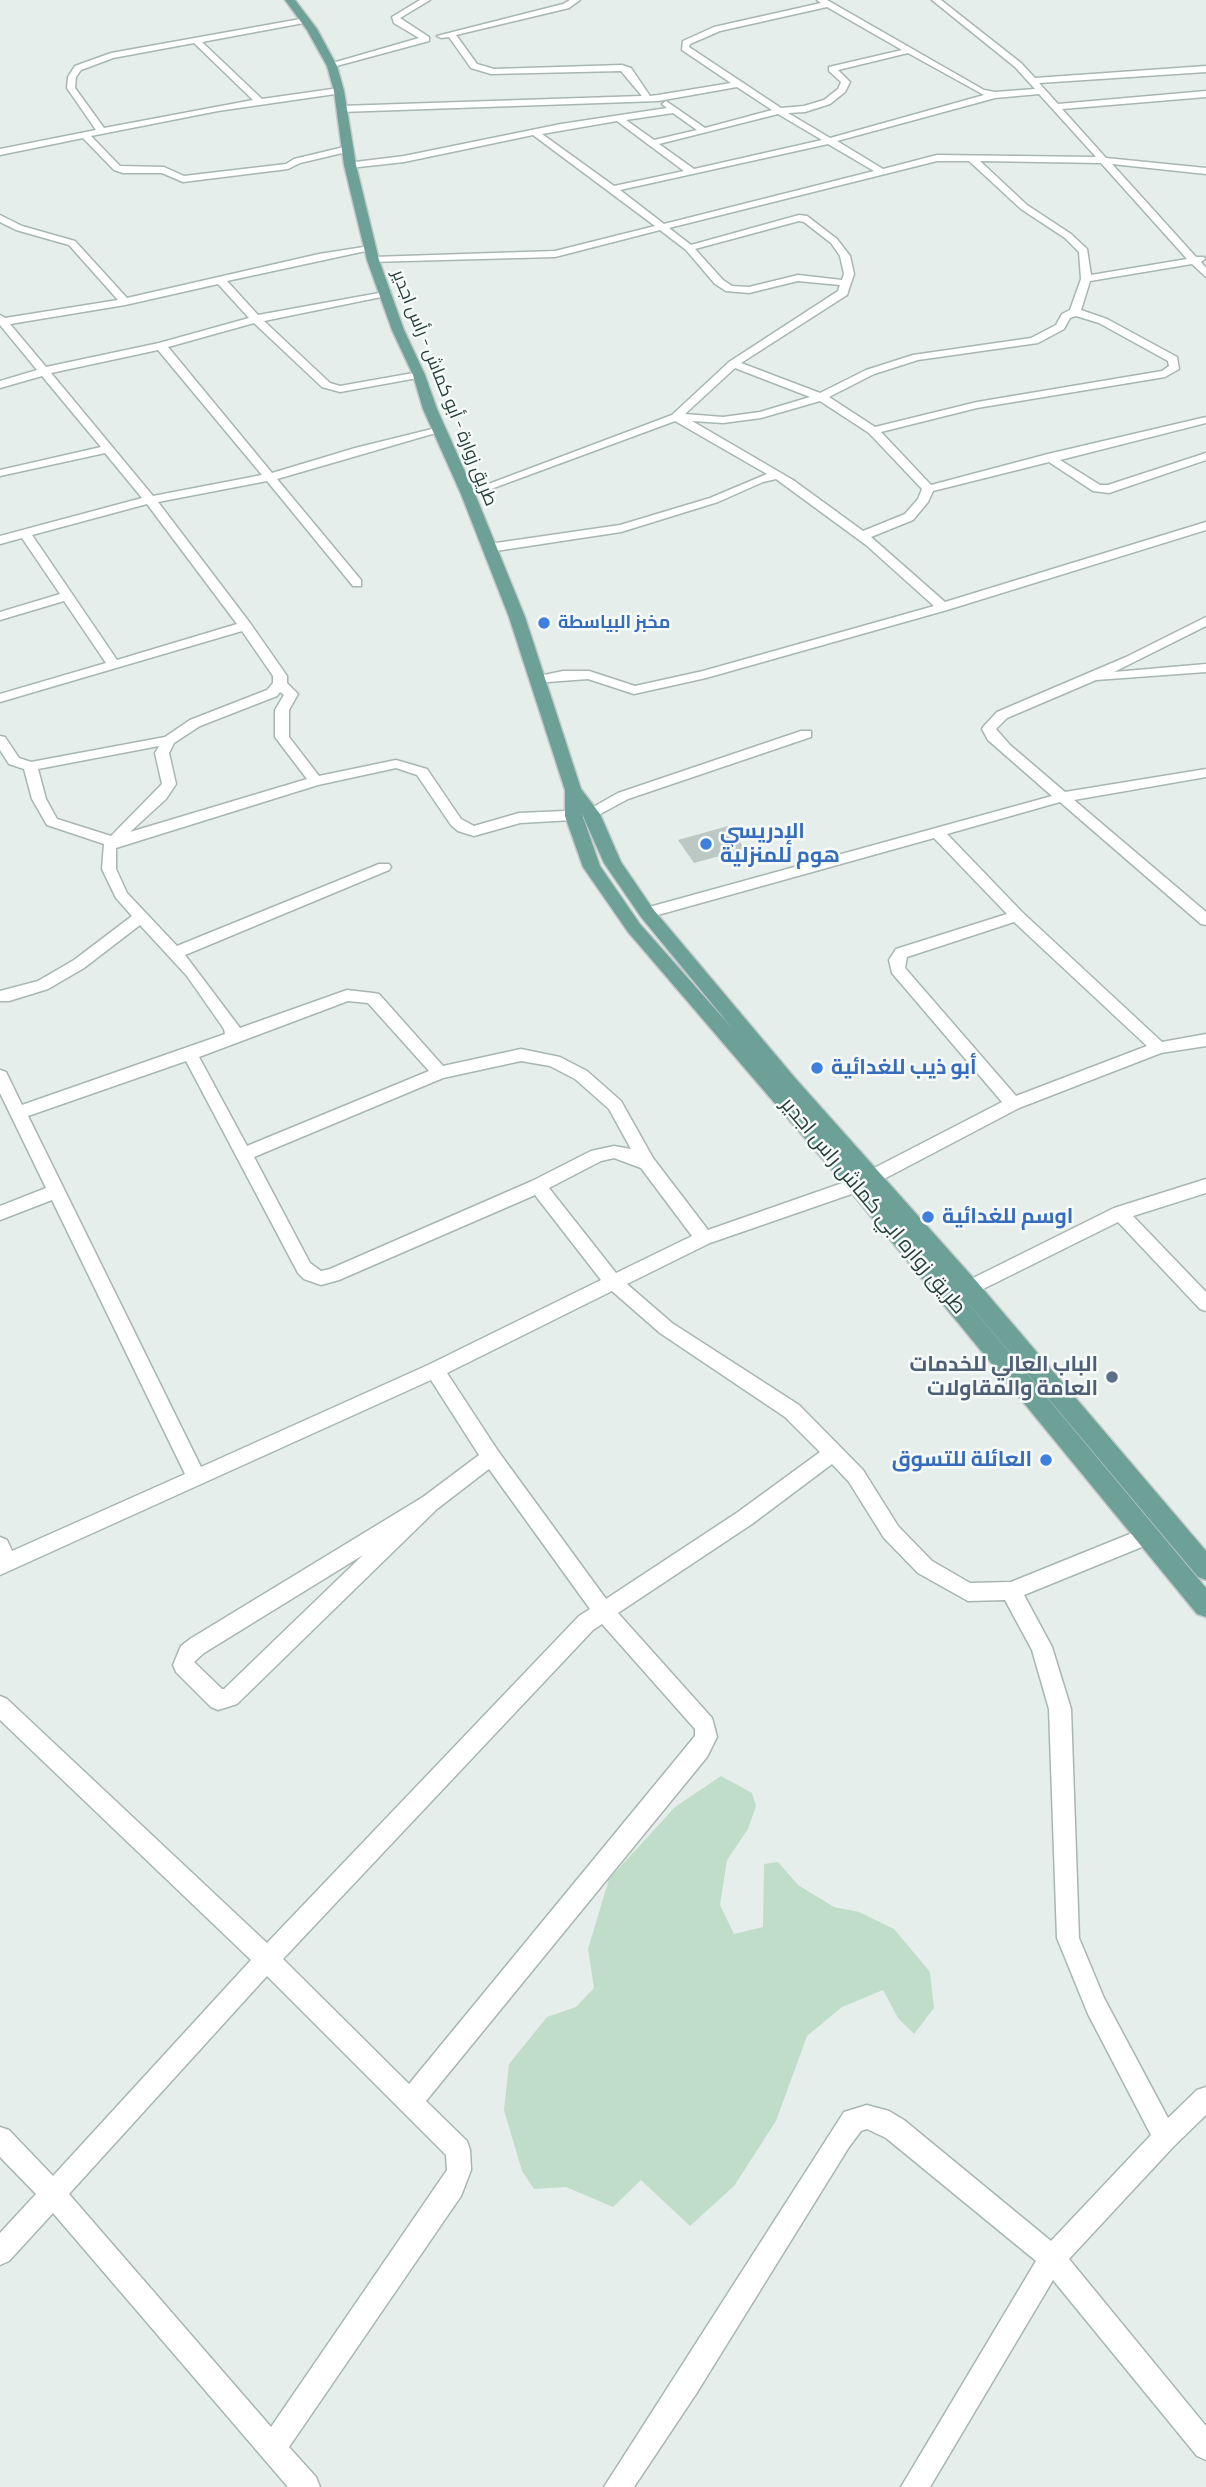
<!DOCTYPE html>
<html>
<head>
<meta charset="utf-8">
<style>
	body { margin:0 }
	canvas { display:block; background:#e5eeeb }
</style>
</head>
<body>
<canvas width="1206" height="2487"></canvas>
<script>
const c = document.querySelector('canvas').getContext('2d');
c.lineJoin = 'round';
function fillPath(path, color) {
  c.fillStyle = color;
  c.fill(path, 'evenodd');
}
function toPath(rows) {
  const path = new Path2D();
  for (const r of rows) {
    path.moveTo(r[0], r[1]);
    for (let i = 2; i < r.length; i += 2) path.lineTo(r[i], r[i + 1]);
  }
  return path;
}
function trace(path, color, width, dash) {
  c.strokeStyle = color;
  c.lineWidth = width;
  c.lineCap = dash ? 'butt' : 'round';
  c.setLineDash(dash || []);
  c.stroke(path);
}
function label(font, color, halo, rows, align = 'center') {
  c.font = font + ' Manrope,Cairo,sans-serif';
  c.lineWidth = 5;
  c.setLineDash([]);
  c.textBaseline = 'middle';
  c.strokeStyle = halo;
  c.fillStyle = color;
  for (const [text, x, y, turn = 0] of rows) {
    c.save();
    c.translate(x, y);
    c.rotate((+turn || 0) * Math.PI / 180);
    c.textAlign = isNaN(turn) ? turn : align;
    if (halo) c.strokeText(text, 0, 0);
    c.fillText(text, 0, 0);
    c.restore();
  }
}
fillPath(toPath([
	[721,1776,752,1793,756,1806,748,1829,727,1860,720,1905,734,1934,763,1927,764,1864,778,1862,798,1885,834,1907,859,1912,894,1929,930,1972,934,2008,914,2034,898,2018,883,1990,842,2007,807,2036,776,2121,734,2186,690,2226,641,2180,613,2207,566,2187,534,2189,522,2171,504,2110,509,2064,547,2017,576,2007,594,1988,588,1949,609,1879,675,1807]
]), '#c0ddca');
fillPath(toPath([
	[728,826,745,849,694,863,678,840]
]), '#bbc8c4');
const street = toPath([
	[420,0,430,0,400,18,429,37,429,41,329,68,329,64,419,38,394,23,392,17,420,0],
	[570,0,580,0,569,8,456,35,477,64,494,69,622,65,631,68,650,96,658,95,731,83,682,50,683,41,714,27,821,3,817,0,827,0,984,90,995,92,1035,89,1015,67,932,0,941,0,1021,63,1035,78,1206,66,1206,72,1039,83,1058,104,1206,91,1206,97,1062,109,1106,158,1206,168,1206,174,1112,164,1196,257,1204,257,1205,259,1201,262,1206,268,1206,277,1192,264,1090,281,1081,310,1107,319,1177,357,1179,369,1165,377,977,408,881,432,931,485,1048,454,1206,417,1206,423,1060,460,1100,485,1108,485,1206,453,1206,460,1109,493,1093,491,1049,462,933,491,928,502,913,520,871,537,945,602,1206,522,1206,530,947,610,706,678,634,694,588,679,534,683,534,677,539,676,563,671,589,671,635,686,703,671,934,606,866,545,776,479,763,482,718,502,621,532,489,552,483,548,489,544,620,525,710,498,767,474,675,421,472,496,462,494,672,415,729,362,838,291,840,285,798,281,749,293,726,291,715,284,686,250,660,230,555,257,369,262,368,260,373,257,555,251,655,226,533,135,404,162,350,168,345,165,347,163,404,156,561,124,667,108,662,104,666,101,705,128,772,110,737,87,658,101,341,112,337,109,341,106,642,96,621,71,491,74,471,68,449,37,441,38,437,36,563,4,570,0],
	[827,7,902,50,829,67,829,71,841,82,838,89,824,100,804,106,781,108,689,47,690,44,720,31,827,7],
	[908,53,984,95,830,138,788,113,805,112,830,104,845,92,850,82,838,70,908,53],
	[1039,94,1096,157,937,155,883,169,837,141,995,98,1039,94],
	[673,113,697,130,654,140,626,120,673,113],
	[778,114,822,140,694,169,659,144,778,114],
	[617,121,649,145,684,171,614,186,542,134,617,121],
	[828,144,874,171,664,224,620,190,828,144],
	[937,161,969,161,1021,209,1065,238,1079,252,1081,279,1070,310,1062,314,1056,325,1031,338,913,355,866,370,820,393,741,363,847,295,854,274,850,256,837,239,807,216,799,215,691,245,669,228,937,161],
	[980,161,1101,163,1187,259,1091,275,1087,249,1071,234,1027,205,980,161],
	[799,221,804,222,831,243,840,256,844,274,842,280,798,275,749,287,732,286,723,280,695,249,799,221],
	[1076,316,1099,323,1168,361,1169,366,1162,371,977,402,875,427,829,397,874,374,918,360,1038,343,1064,329,1070,318,1076,316],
	[735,368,810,397,760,412,723,417,685,414,735,368],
	[820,401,869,433,922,489,918,499,905,514,863,531,793,480,692,421,723,423,761,418,820,401],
	[306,18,309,22,202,42,262,99,339,88,342,93,218,111,91,136,120,166,164,167,184,176,286,164,294,159,348,146,353,149,351,151,300,163,288,169,183,182,162,173,123,173,114,170,83,138,0,155,0,149,96,130,67,88,68,77,75,66,111,53,306,18],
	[194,43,253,100,104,128,75,88,76,77,81,70,113,58,194,43],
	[0,215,22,226,75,241,127,298,319,254,370,246,375,249,227,281,258,315,390,291,391,293,386,296,264,321,330,383,340,386,419,372,424,375,423,377,340,392,322,387,254,323,168,347,272,473,355,448,440,427,446,430,277,479,361,580,361,586,353,586,267,481,158,502,250,623,287,676,287,683,298,694,289,710,289,737,319,776,396,760,427,769,461,819,474,826,519,813,588,810,618,793,801,731,811,731,811,737,628,799,591,819,520,823,474,836,458,831,451,825,417,775,396,768,318,785,116,848,116,869,127,893,177,946,379,864,389,864,391,867,389,870,185,955,240,1028,347,990,373,993,379,994,443,1066,521,1049,560,1057,587,1071,621,1101,653,1158,708,1230,851,1180,1002,1102,892,973,889,960,896,949,1007,914,934,838,647,918,642,917,640,913,642,909,1052,796,988,740,982,729,984,726,997,712,1126,657,1206,617,1206,626,1114,672,1206,664,1206,672,1096,680,1007,718,996,729,1010,745,1065,792,1206,769,1206,777,1074,800,1206,912,1206,925,1201,924,1060,802,947,834,1022,912,1162,1042,1206,1034,1206,1046,1161,1053,1019,1108,863,1190,710,1243,627,1284,672,1323,799,1405,863,1470,898,1526,932,1561,970,1583,1011,1582,1147,1527,1154,1530,1157,1536,1154,1542,1024,1595,1052,1647,1071,1709,1079,1938,1104,1998,1168,2118,1197,2090,1206,2087,1206,2115,1174,2146,1069,2259,1206,2426,1206,2460,1197,2456,1053,2280,930,2487,901,2487,1036,2261,886,2138,867,2129,861,2131,849,2147,696,2394,634,2487,604,2487,844,2112,867,2105,889,2111,904,2120,1051,2241,1151,2135,1088,2014,1057,1938,1049,1709,1032,1650,1005,1600,968,1601,918,1573,884,1538,849,1482,832,1464,752,1524,618,1613,712,1718,717,1737,707,1757,426,2101,467,2141,470,2150,471,2170,461,2196,289,2447,316,2477,320,2487,288,2487,53,2213,9,2261,0,2265,0,2233,36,2194,0,2157,0,2127,9,2130,53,2176,251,1960,0,1720,0,1696,7,1699,267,1943,579,1616,590,1609,489,1469,437,1509,237,1704,218,1710,211,1707,176,1672,173,1665,178,1653,181,1646,190,1639,423,1497,479,1455,431,1380,0,1575,0,1537,7,1540,12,1551,185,1474,52,1200,0,1220,0,1206,46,1188,0,1093,0,1070,6,1072,22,1105,225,1034,224,1029,187,976,140,925,84,968,48,989,9,1001,0,1001,0,991,38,981,74,960,132,916,116,898,102,869,104,844,47,825,32,799,24,769,9,764,0,750,0,736,5,737,19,758,31,762,165,737,190,720,267,690,273,683,273,676,242,631,0,702,0,694,106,663,64,601,0,620,0,612,60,594,22,538,0,544,0,536,142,498,105,453,0,476,0,470,101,447,42,376,0,388,0,381,37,370,0,325,0,315,5,318,118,300,69,245,16,230,0,222,0,215],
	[218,284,249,318,159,343,46,367,10,324,125,305,218,284],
	[158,350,262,475,153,496,51,373,158,350],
	[147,504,237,624,117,660,32,535,147,504],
	[280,692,284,695,275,710,275,737,307,779,130,832,166,799,176,784,169,753,174,743,200,726,277,696,280,692],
	[159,746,155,753,162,784,111,836,57,819,46,799,38,769,159,746],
	[1014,922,1147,1046,1016,1096,905,968,907,957,1014,922],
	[348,1001,368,1003,429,1071,247,1146,199,1057,348,1001],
	[186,1061,298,1273,304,1279,321,1285,339,1280,535,1195,601,1280,428,1365,201,1467,28,1116,186,1061],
	[521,1061,550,1066,575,1079,609,1109,631,1149,614,1146,591,1151,532,1181,330,1269,321,1271,310,1263,254,1157,443,1078,521,1061],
	[614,1158,641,1168,692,1236,616,1273,549,1188,601,1161,614,1158],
	[612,1291,660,1333,785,1417,820,1452,738,1512,606,1599,498,1451,447,1373,612,1291],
	[363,1555,224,1689,222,1689,194,1662,204,1653,363,1555],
	[602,1624,695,1729,695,1736,409,2084,283,1959,593,1630,602,1624],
	[267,1976,446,2155,447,2170,271,2427,69,2194,267,1976],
	[1206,1179,1206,1193,1133,1216,1206,1292,1206,1311,1200,1309,1118,1222,975,1293,963,1293,960,1288,963,1283,1114,1208,1206,1179]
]);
const primary = toPath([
	[285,0,295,0,317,29,337,66,344,91,356,165,379,260,404,330,425,375,437,409,475,494,525,617,581,789,600,814,621,862,653,909,795,1078,977,1282,1206,1551,1206,1580,1198,1577,933,1261,1206,1588,1206,1617,1197,1614,850,1191,628,932,583,867,565,816,565,790,509,617,461,494,423,409,413,375,392,330,367,260,344,165,334,91,327,66,307,30,285,0],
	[582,814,604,863,641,917,732,1028,640,924,600,866,582,814]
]);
trace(street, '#a8b6b2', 3);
trace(primary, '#c2c9c8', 3);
fillPath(street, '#fff');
fillPath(primary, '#6da097');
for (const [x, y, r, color] of [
	[544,623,7,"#3f7fe0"],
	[706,844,7,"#3f7fe0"],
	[817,1068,7,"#3f7fe0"],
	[928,1217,7,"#3f7fe0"],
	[1112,1377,7,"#5c6f8a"],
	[1046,1460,7,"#3f7fe0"]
]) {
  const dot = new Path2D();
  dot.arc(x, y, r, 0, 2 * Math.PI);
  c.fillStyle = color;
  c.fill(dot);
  trace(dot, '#f6faf8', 2.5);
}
label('18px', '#253f3a', '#f6faf8', [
	["طريق زوارة - أبو كماش - رأس اجدير",444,388,68]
]);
label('bold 18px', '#366cbe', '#f6faf8', [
	["مخبز البياسطة",558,623]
], 'left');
label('bold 21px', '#366cbe', '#f6faf8', [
	["الإدريسي",720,832],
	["هوم للمنزلية",720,856],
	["أبو ذيب للغدائية",831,1068],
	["اوسم للغدائية",942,1217],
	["العائلة للتسوق",1032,1460,"right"]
], 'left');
label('21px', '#253f3a', '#f6faf8', [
	["طريق زواره ابي كماش راس اجدير",873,1206,50]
]);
label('bold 21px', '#4e5e75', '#f6faf8', [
	["الباب العالي للخدمات",1098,1365],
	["العامة والمقاولات",1098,1389]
], 'right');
</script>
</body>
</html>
